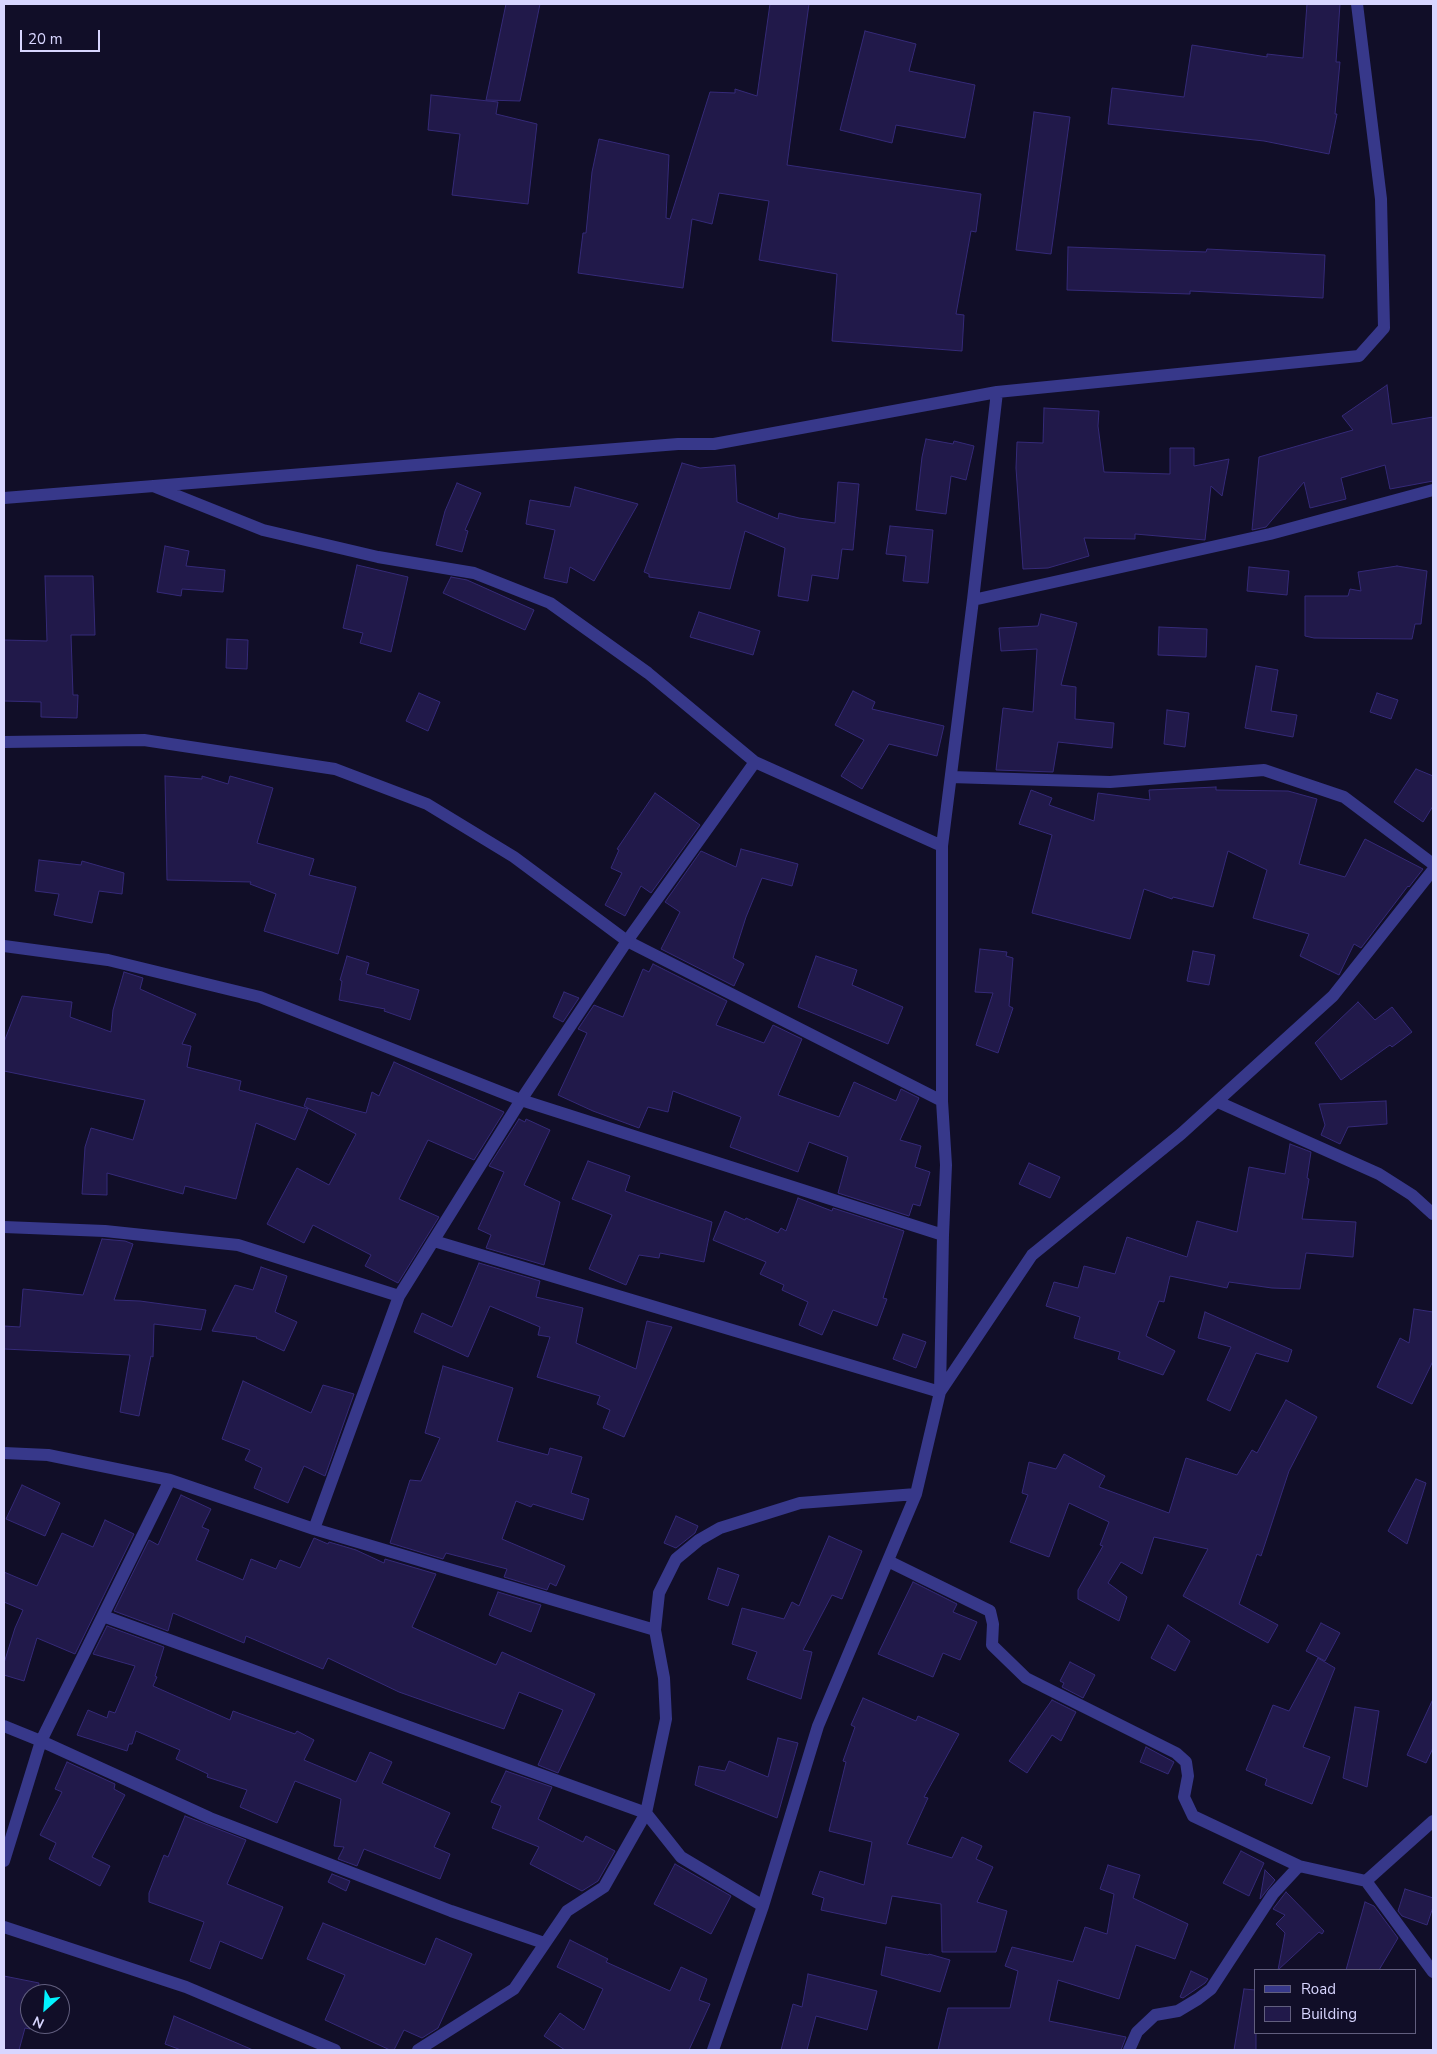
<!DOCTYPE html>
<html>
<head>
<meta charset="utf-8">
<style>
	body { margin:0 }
	#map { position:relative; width:1437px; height:2054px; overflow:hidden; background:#110e28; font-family:"Nunito Sans",sans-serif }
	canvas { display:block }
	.frame { position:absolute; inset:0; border:5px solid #d8d6ff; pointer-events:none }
	.legend { position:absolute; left:1254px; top:1969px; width:162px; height:65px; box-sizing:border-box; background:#110e28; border:1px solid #615e7e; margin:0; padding:6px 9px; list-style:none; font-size:15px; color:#d8d6ff }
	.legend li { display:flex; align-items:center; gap:10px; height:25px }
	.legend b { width:25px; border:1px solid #615e7e }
	.north { position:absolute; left:20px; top:1984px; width:50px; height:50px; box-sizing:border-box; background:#110e28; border:1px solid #615e7e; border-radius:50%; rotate:206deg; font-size:14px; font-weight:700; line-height:20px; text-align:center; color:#d8d6ff }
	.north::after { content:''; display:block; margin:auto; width:18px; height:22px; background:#02f3ff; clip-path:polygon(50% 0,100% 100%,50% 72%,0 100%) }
	.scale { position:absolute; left:20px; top:30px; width:80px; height:22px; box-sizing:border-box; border:2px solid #d8d6ff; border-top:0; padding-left:6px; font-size:15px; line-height:18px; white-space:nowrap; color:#d8d6ff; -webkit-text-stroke:4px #110e28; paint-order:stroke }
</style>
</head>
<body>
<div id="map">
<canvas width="1437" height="2054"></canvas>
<div class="frame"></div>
<ul class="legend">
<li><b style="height:6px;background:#37388a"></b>Road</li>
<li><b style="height:14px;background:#21194a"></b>Building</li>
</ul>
<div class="north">N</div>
<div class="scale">20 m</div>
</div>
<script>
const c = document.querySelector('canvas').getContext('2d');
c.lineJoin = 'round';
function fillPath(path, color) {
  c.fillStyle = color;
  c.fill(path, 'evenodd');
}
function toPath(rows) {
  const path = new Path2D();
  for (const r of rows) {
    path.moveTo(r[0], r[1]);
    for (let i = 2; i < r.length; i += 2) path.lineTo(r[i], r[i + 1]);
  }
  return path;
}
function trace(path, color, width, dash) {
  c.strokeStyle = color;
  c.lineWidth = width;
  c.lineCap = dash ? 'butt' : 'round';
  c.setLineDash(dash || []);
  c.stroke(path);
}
const building = toPath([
	[506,4,540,4,520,101,486,100,506,4],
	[770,4,809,4,787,165,981,194,976,232,971,231,956,314,964,315,962,351,832,341,837,274,759,260,769,201,719,193,712,224,692,219,683,288,578,273,583,233,586,233,592,172,599,139,669,155,666,218,670,219,710,92,735,93,735,89,757,96,770,4],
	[1307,4,1340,4,1336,62,1340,62,1335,114,1337,114,1329,154,1264,141,1108,124,1112,88,1184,97,1192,45,1267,57,1267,54,1303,58,1307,4],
	[865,31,916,44,909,71,975,85,965,138,896,125,892,143,840,130,865,31],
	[431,95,498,102,496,114,537,124,528,204,452,195,460,134,428,130,431,95],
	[1034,112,1070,117,1051,254,1016,250,1034,112],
	[1068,247,1206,252,1207,249,1325,255,1323,298,1190,291,1190,294,1067,290,1068,247],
	[1387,385,1392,424,1433,417,1433,481,1390,489,1385,465,1341,478,1346,499,1310,508,1304,482,1266,527,1252,530,1259,457,1353,430,1342,416,1387,385],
	[1044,408,1099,411,1098,426,1104,472,1170,474,1170,448,1194,448,1194,466,1229,459,1222,496,1211,486,1205,540,1135,534,1135,539,1084,538,1089,556,1048,568,1023,569,1016,468,1017,442,1043,443,1044,408],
	[926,439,953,444,954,441,974,446,966,480,951,476,946,514,916,510,922,457,926,439],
	[682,463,700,468,735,465,737,502,778,519,779,513,799,518,835,523,838,482,859,484,853,550,842,549,838,579,812,575,808,601,778,596,785,548,745,531,730,589,649,577,649,574,644,572,682,463],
	[457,483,481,493,465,530,468,531,462,552,436,545,445,511,457,483],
	[575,487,638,504,594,581,570,567,567,583,544,578,555,530,526,524,530,500,570,507,575,487],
	[890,526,933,530,928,583,903,581,906,556,886,554,890,526],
	[165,546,189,551,186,566,225,570,223,592,182,589,181,596,157,592,165,546],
	[357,565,408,577,391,652,360,643,363,633,343,628,357,565],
	[1397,566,1427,571,1421,624,1415,624,1412,639,1314,638,1305,636,1305,596,1348,596,1350,589,1361,591,1358,572,1397,566],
	[1249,567,1289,571,1287,595,1247,591,1249,567],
	[45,576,93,576,95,635,71,635,73,695,78,695,77,718,41,717,41,702,4,701,4,640,47,641,45,576],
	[451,577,467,580,534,610,525,630,443,593,451,577],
	[699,612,760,631,753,655,690,637,699,612],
	[1041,614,1077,623,1061,685,1076,687,1075,719,1114,723,1112,748,1058,742,1053,772,996,770,1003,708,1033,712,1037,649,1001,651,999,628,1038,626,1041,614],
	[1159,627,1207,629,1206,657,1158,655,1159,627],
	[227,639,248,640,247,669,226,668,227,639],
	[1256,666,1278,670,1271,711,1297,715,1293,737,1245,728,1256,666],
	[853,691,875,702,872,709,944,726,937,756,889,744,862,789,841,776,864,740,835,725,853,691],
	[419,693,440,702,428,731,406,721,419,693],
	[1377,693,1398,700,1391,719,1370,712,1377,693],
	[1167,710,1189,713,1185,747,1164,744,1167,710],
	[1416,769,1433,776,1433,806,1423,822,1394,802,1416,769],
	[165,776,202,779,202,776,228,784,230,776,273,788,257,843,314,859,309,875,356,887,338,954,264,931,276,894,250,884,251,882,167,880,165,776],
	[1216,787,1216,790,1288,791,1317,799,1299,864,1345,877,1365,839,1423,869,1409,887,1408,886,1361,948,1354,944,1339,975,1300,956,1309,934,1253,918,1267,870,1228,851,1213,907,1173,897,1172,899,1144,889,1130,939,1032,913,1052,835,1019,824,1031,790,1052,798,1049,805,1094,821,1098,793,1150,800,1149,790,1216,787],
	[655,793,700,825,651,893,641,886,625,916,605,905,622,873,611,868,619,850,617,849,655,793],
	[741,849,798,864,792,886,762,878,746,917,733,958,744,964,734,986,661,949,680,912,665,902,701,851,736,867,741,849],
	[39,860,81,865,82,861,124,873,122,894,99,891,92,923,54,915,59,894,35,891,39,860],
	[980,949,1007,952,1006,956,1013,958,1009,1006,1013,1008,998,1053,976,1045,993,993,975,992,980,949],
	[1193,951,1215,955,1209,985,1187,981,1193,951],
	[347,956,369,963,366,974,419,990,410,1020,384,1011,385,1009,339,1000,342,981,340,980,347,956],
	[816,956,857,970,852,985,903,1007,888,1044,798,1007,816,956],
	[653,964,727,1001,716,1025,764,1043,773,1025,802,1039,778,1095,839,1117,854,1082,896,1101,901,1089,919,1098,900,1140,921,1146,915,1167,930,1172,920,1206,913,1204,909,1216,838,1193,848,1157,809,1142,798,1172,730,1147,741,1117,673,1091,668,1112,648,1107,639,1128,593,1111,558,1095,587,1033,578,1029,594,1005,623,1017,643,969,649,972,653,964],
	[124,972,143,978,140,989,196,1014,182,1044,191,1046,187,1067,241,1081,239,1090,308,1109,295,1140,256,1123,236,1199,185,1186,183,1194,107,1173,107,1195,82,1194,85,1147,91,1128,133,1140,145,1100,4,1071,4,1042,22,996,72,1002,70,1017,111,1032,113,1010,124,972],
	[564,992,579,998,563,1022,553,1017,564,992],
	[1358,1002,1375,1020,1392,1007,1412,1032,1392,1047,1390,1045,1341,1080,1315,1043,1358,1002],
	[394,1062,504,1112,474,1160,428,1140,399,1199,439,1217,398,1283,365,1266,371,1255,313,1225,304,1243,267,1224,297,1168,329,1185,356,1134,304,1106,307,1098,366,1113,372,1092,379,1096,394,1062],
	[1386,1101,1387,1124,1348,1127,1340,1144,1321,1135,1325,1125,1319,1104,1386,1101],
	[519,1119,525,1122,526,1119,550,1130,524,1185,560,1202,544,1265,486,1248,491,1235,478,1229,504,1172,489,1166,519,1119],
	[1290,1144,1311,1152,1307,1178,1309,1179,1302,1219,1356,1222,1353,1257,1306,1253,1300,1289,1272,1288,1229,1282,1227,1288,1170,1276,1164,1302,1159,1301,1146,1336,1175,1351,1163,1375,1118,1359,1120,1352,1074,1338,1080,1317,1046,1306,1054,1282,1078,1288,1084,1266,1115,1274,1127,1237,1187,1257,1197,1221,1237,1232,1249,1167,1285,1174,1290,1144],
	[588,1161,630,1176,625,1191,712,1222,704,1262,660,1253,659,1258,639,1255,626,1285,589,1269,612,1215,572,1199,588,1161],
	[1029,1163,1060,1177,1050,1198,1019,1184,1029,1163],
	[798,1198,832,1211,833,1208,904,1231,883,1298,887,1299,877,1326,833,1310,822,1335,799,1325,808,1302,782,1290,784,1285,760,1274,766,1262,713,1240,725,1211,745,1220,746,1218,778,1233,781,1228,786,1231,798,1198],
	[102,1239,125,1241,133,1244,114,1300,140,1301,206,1310,201,1330,154,1324,153,1357,151,1356,139,1416,120,1412,130,1355,4,1349,4,1326,20,1327,23,1289,83,1295,102,1239],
	[479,1263,540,1281,536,1297,583,1308,576,1343,636,1369,647,1321,672,1327,624,1437,603,1428,610,1410,597,1404,600,1396,537,1377,550,1337,538,1335,540,1327,490,1306,468,1357,414,1332,422,1313,452,1327,479,1263],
	[261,1267,287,1276,275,1312,297,1322,284,1351,256,1338,257,1337,212,1331,235,1285,253,1290,261,1267],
	[1414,1309,1433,1312,1433,1361,1412,1404,1377,1387,1400,1338,1409,1343,1414,1309],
	[1205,1312,1292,1350,1288,1362,1256,1353,1230,1411,1207,1400,1231,1347,1198,1338,1205,1312],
	[903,1334,926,1342,916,1368,893,1359,903,1334],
	[443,1366,513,1388,497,1441,548,1455,550,1448,582,1457,571,1493,589,1499,583,1520,533,1504,531,1507,516,1501,502,1539,565,1566,556,1586,550,1583,547,1590,504,1577,507,1569,446,1553,443,1559,390,1543,410,1480,421,1481,440,1438,425,1433,443,1366],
	[243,1381,311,1413,323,1385,354,1394,325,1476,304,1466,288,1503,254,1488,262,1468,245,1460,250,1450,222,1439,243,1381],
	[1286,1400,1317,1417,1289,1471,1261,1556,1257,1554,1239,1604,1278,1625,1268,1643,1183,1596,1208,1549,1154,1537,1142,1574,1121,1562,1108,1583,1127,1597,1119,1621,1078,1599,1078,1590,1103,1546,1100,1545,1109,1522,1069,1503,1049,1557,1010,1542,1028,1495,1022,1493,1029,1462,1056,1469,1064,1454,1105,1476,1099,1487,1169,1513,1186,1458,1237,1475,1252,1450,1257,1453,1286,1400],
	[1416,1479,1426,1483,1407,1544,1388,1531,1416,1479],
	[22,1485,60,1503,45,1536,6,1519,22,1485],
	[181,1495,211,1509,202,1527,209,1530,196,1560,243,1580,251,1559,276,1569,280,1560,300,1568,314,1538,328,1544,329,1542,356,1550,384,1563,385,1559,436,1574,412,1627,496,1665,502,1652,595,1694,558,1773,538,1765,563,1710,519,1692,504,1729,399,1692,328,1658,323,1669,246,1636,244,1643,173,1613,168,1631,114,1611,149,1540,158,1545,181,1495],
	[676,1516,698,1526,695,1533,676,1548,664,1543,676,1516],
	[105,1520,134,1534,75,1654,37,1638,24,1681,4,1675,4,1663,15,1628,23,1610,4,1602,4,1572,37,1586,62,1533,93,1547,105,1520],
	[829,1536,862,1551,842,1599,832,1595,803,1650,812,1652,801,1699,747,1679,757,1652,732,1644,742,1608,784,1619,792,1602,799,1606,829,1536],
	[718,1568,739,1575,728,1606,708,1599,718,1568],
	[913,1582,957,1604,953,1612,977,1622,960,1660,943,1653,933,1677,878,1654,913,1582],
	[498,1592,541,1605,531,1632,489,1615,498,1592],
	[1321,1623,1340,1633,1325,1661,1306,1651,1321,1623],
	[1168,1625,1190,1641,1175,1671,1151,1658,1168,1625],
	[107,1626,164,1647,155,1676,157,1677,153,1686,230,1720,233,1711,295,1734,297,1731,314,1740,304,1760,356,1782,370,1752,392,1762,382,1783,450,1813,434,1847,450,1854,440,1879,364,1849,357,1866,338,1859,344,1847,334,1846,341,1799,295,1781,277,1823,240,1807,247,1790,207,1777,208,1774,176,1759,180,1750,136,1731,132,1744,129,1744,127,1751,77,1735,88,1710,107,1718,109,1711,115,1713,135,1666,93,1654,107,1626],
	[1318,1658,1335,1668,1303,1747,1330,1757,1312,1804,1265,1785,1267,1779,1246,1770,1273,1705,1289,1711,1318,1658],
	[1070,1662,1095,1675,1083,1698,1062,1687,1064,1683,1060,1681,1070,1662],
	[863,1698,916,1721,918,1716,959,1734,924,1797,928,1798,907,1844,952,1858,962,1837,982,1846,976,1859,993,1867,977,1902,1007,1911,996,1952,942,1952,941,1904,892,1896,886,1924,821,1910,824,1898,812,1894,820,1871,864,1885,872,1842,829,1831,846,1762,843,1761,855,1727,851,1725,863,1698],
	[1433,1699,1433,1748,1426,1763,1407,1755,1433,1699],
	[1052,1700,1076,1712,1061,1741,1052,1735,1027,1773,1009,1761,1052,1700],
	[1355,1707,1379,1711,1367,1787,1343,1778,1355,1707],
	[778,1738,798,1743,777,1818,695,1785,699,1766,725,1771,729,1761,768,1777,778,1738],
	[1146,1747,1174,1762,1168,1774,1140,1762,1146,1747],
	[67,1762,115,1784,114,1789,125,1795,92,1857,110,1866,100,1886,49,1859,56,1843,40,1835,62,1792,55,1789,67,1762],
	[506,1771,552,1787,538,1819,583,1842,586,1836,615,1851,598,1881,582,1891,530,1864,539,1847,492,1828,501,1806,491,1802,506,1771],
	[185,1816,246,1840,227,1884,283,1907,262,1959,220,1941,210,1969,190,1961,204,1922,149,1902,149,1893,164,1855,168,1857,185,1816],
	[1241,1851,1264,1863,1249,1896,1223,1883,1241,1851],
	[675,1864,731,1896,711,1934,654,1904,675,1864],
	[1108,1865,1140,1875,1133,1898,1188,1924,1175,1959,1136,1945,1119,1999,1058,1980,1049,2021,1126,2037,1121,2050,938,2050,948,2008,1010,2008,1018,1971,1005,1966,1012,1947,1073,1962,1085,1927,1107,1934,1114,1894,1100,1889,1108,1865],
	[1265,1870,1275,1880,1260,1899,1265,1870],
	[332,1874,350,1881,346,1891,328,1882,332,1874],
	[1405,1889,1433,1898,1433,1907,1427,1925,1402,1916,1398,1911,1405,1889],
	[1286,1892,1324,1931,1322,1934,1319,1932,1278,1970,1285,1933,1276,1924,1285,1915,1273,1909,1286,1892],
	[1365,1902,1374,1906,1398,1938,1379,1970,1346,1970,1365,1902],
	[323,1923,425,1965,436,1938,472,1954,438,2028,422,2038,404,2030,394,2050,390,2050,325,2020,345,1975,307,1959,323,1923],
	[570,1940,608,1959,606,1962,670,1991,681,1967,707,1979,699,2000,710,2004,689,2050,565,2050,544,2036,560,2013,584,2030,603,1989,557,1967,570,1940],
	[886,1947,928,1955,929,1954,950,1960,940,1992,881,1975,886,1947],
	[1191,1971,1208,1979,1205,1983,1183,1998,1180,1997,1191,1971],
	[808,1974,877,1991,867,2030,816,2016,807,2050,781,2050,793,2004,802,2007,808,1974],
	[4,1976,39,1983,37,1994,30,1994,30,2029,25,2028,19,2050,4,2050,4,1976],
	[1244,1989,1256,1990,1256,2050,1234,2050,1244,1989],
	[174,2016,253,2050,181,2050,165,2044,174,2016]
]);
fillPath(building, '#21194a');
trace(building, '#352a78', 1);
trace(toPath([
	[153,486,263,530,378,557,474,573,550,603,648,673,755,762],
	[4,498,678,444,714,444,997,392,1359,356,1384,328,1381,199,1357,4],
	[973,600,1270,534,1433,490],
	[4,742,144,740,335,769,427,804,514,857,627,941,942,1101],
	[951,777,1110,782,1264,770,1344,797,1433,864],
	[4,946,108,960,260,997,521,1100,943,1235],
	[1218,1102,1379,1174,1412,1195,1433,1214],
	[4,1227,105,1231,238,1245,399,1296,521,1100,627,941,755,762,942,846],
	[434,1241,940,1392,1032,1255,1181,1134,1333,996,1433,870],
	[4,1453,48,1455,170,1480],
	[314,1529,655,1630],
	[888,1561,990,1611,993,1624,992,1645,1026,1678,1176,1753,1186,1762,1188,1776,1184,1797,1193,1816,1299,1866],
	[103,1616,646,1813,604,1887,567,1911,514,1989,418,2050],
	[4,1726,41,1741,210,1818,451,1911,544,1943],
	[4,1861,41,1741,170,1480,314,1529,399,1296],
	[1366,1881,1433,1972],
	[763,1906,681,1857,646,1813,666,1719,664,1678,655,1630,659,1593,676,1559,699,1540,720,1528,800,1503,916,1494],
	[4,1927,186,1987,335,2050],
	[713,2050,763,1906,818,1726,916,1494,940,1392,943,1235,946,1165,942,1101,942,846,973,600,997,392],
	[1129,2050,1137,2032,1155,2015,1178,2011,1198,1999,1211,1989,1273,1894,1299,1866,1366,1881,1433,1821]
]), '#37388a', 12);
</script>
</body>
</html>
